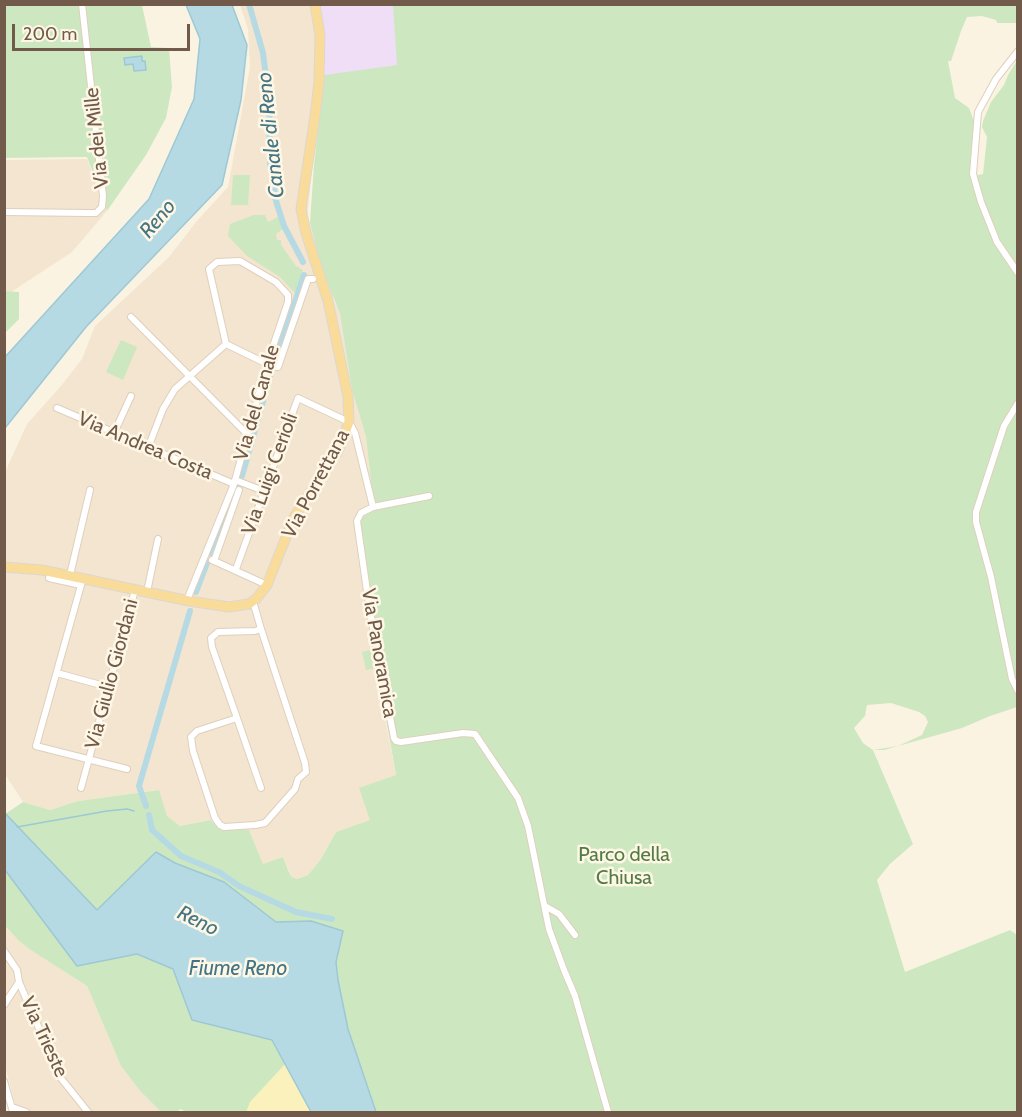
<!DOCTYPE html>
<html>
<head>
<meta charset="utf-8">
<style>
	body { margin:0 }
	#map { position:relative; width:1022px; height:1117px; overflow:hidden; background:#fbf3e1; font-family:Cabin,sans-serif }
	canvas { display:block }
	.frame { position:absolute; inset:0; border:6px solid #715a49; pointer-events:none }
	.scale { position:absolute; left:12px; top:24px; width:178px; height:27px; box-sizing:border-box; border:3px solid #715a49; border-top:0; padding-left:8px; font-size:18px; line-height:21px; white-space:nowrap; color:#715a49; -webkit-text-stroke:4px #fff7e6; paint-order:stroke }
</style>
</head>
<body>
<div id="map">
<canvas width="1022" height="1117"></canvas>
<div class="frame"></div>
<div class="scale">200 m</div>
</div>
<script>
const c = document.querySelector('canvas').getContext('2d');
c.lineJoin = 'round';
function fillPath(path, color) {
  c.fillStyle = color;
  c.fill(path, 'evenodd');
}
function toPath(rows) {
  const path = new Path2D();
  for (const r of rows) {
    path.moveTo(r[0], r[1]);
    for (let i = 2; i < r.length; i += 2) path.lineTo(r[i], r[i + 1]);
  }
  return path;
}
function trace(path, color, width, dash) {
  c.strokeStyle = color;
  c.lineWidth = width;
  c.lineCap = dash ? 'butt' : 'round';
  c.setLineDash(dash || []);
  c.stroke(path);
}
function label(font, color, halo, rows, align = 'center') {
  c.font = font + ' Cabin,sans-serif';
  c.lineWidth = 5;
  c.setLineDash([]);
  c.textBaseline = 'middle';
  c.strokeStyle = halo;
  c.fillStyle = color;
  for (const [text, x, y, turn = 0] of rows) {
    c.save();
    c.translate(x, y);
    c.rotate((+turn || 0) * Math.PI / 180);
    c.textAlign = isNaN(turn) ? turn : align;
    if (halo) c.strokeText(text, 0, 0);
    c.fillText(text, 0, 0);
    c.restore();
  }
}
fillPath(toPath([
	[240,5,402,5,320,110,310,185,307,223,358,200,333,298,340,314,352,390,366,437,374,509,380,693,396,775,370,820,336,832,321,859,308,875,296,879,292,877,283,857,263,865,249,830,221,830,209,820,180,826,167,816,158,790,78,801,50,810,23,802,5,774,5,472,27,424,61,386,82,359,95,326,169,257,196,222,228,187,250,67,248,29],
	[87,159,107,211,72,252,5,296,4,160],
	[4,926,18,940,29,949,87,986,121,1066,140,1091,161,1112,17,1112,5,1066]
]), '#f3e5cf');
fillPath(toPath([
	[315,5,402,5,423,93,316,111,320,35]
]), '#f0def7');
fillPath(toPath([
	[4,5,142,5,151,47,169,48,172,87,166,118,146,155,107,211,87,157,5,158],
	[393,5,1017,5,1017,23,997,23,996,20,982,16,967,17,961,31,951,61,948,61,955,98,969,108,974,121,974,176,983,174,987,137,982,127,983,121,991,102,1004,85,1008,75,1017,60,1017,707,990,716,962,728,884,750,873,750,913,844,890,864,877,880,905,972,1010,930,1017,935,1017,1112,187,1112,180,1109,177,1112,161,1112,140,1091,121,1066,87,986,29,949,18,940,5,926,5,814,23,802,50,810,78,801,159,790,167,816,180,826,210,820,221,830,249,830,263,864,283,857,289,872,292,877,297,879,308,875,321,859,336,832,370,820,359,788,396,775,377,668,366,670,362,652,374,649,358,520,374,509,366,437,352,390,340,314,321,266,310,222,314,165,324,75,397,65],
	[891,703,919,712,925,716,928,722,922,735,898,746,873,750,863,743,854,728,865,716,867,705],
	[233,175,250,175,248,205,231,205],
	[254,215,265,215,268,222,278,217,284,228,276,234,277,240,281,240,281,245,296,266,303,270,295,293,280,277,247,256,228,236,230,224],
	[5,291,19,292,19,319,5,333],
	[121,340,137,347,123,380,106,372]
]), '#cde8c0');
fillPath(toPath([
	[285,1064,311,1112,246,1112,250,1102]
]), '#faf1bc');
const water = toPath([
	[186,5,232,5,247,45,241,100,222,185,86,327,5,428,5,357,149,199,194,99,200,39,186,5],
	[142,56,142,61,145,61,146,70,134,71,133,64,125,65,124,58,142,56],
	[4,812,97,910,156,852,175,863,224,882,276,922,311,921,343,931,336,962,338,980,348,1029,376,1112,311,1112,272,1040,192,1020,173,969,137,954,77,966,5,870,4,812]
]);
fillPath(water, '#b6dae4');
trace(water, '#9dc8d5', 1.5);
trace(toPath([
	[17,827,107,811,127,809,134,811]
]), '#9dc8d5', 1.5);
trace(toPath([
	[249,4,263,53,269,101,270,163,276,201,284,226,303,262],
	[275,361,304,275],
	[242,476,271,373],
	[211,553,238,486],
	[196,592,207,563],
	[146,806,139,786,190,611],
	[149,815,152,830,181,856,219,872,239,886,296,912,332,919]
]), '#b6dae4', 6);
const street = toPath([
	[1018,51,996,79,978,112,973,174,981,202,997,242,1018,273],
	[4,212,89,213,96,213,102,207,103,196,82,4],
	[131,317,248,435],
	[226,344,267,364],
	[267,366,278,367,308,279,313,279],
	[1018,403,1004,426,976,512,976,522,991,577,1012,679,1018,691],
	[57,408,234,484],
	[114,433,131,396],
	[148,448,163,409,175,389,226,344],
	[235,480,264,491],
	[429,496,373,507,361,513,357,521,370,612,394,738,396,741,401,742,463,733,475,734,518,798,528,826,549,929,564,970,575,996,608,1112],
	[212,560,267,585],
	[214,561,239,490],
	[236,569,298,398,349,422,355,433,373,507],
	[70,575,90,490],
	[49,578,81,585],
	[83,578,36,746,127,769],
	[147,592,158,539],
	[187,600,234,484,267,364,288,302,288,295,276,282,240,261,217,262,209,269,226,344],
	[253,601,261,629,255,631,218,632,211,638,212,647,237,718,197,731,191,737,193,751,215,818,220,825,224,827,255,825,265,823,295,789,298,779,306,772,305,763,261,629],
	[57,673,108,687],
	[237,718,261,788],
	[81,788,135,590],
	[545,906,559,914,575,935],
	[4,951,17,970,19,982,60,1077,88,1112],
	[4,1005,19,982],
	[4,1081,13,1112],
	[12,1107,26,1112]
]);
const primary = toPath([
	[4,567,42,570,189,601,229,607,249,604,257,598,267,585,294,517,338,451,349,422,348,397,328,301,306,233,301,209,315,116,319,82,320,35,315,4]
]);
trace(street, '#dfcfbd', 8);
trace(primary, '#ddd7d3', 11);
trace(street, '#fff', 6);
trace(primary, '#f9dc9a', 9);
label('20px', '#715a49', '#fff7e6', [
	["Via dei Mille",97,138,-96],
	["Via del Canale",257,403,-74],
	["Via Andrea Costa",145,446,23],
	["Via Luigi Cerioli",270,474,-70],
	["Via Porrettana",316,484,-62],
	["Via Panoramica",379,653,80],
	["Via Giulio Giordani",112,674,-75],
	["Via Trieste",44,1037,65]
]);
label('20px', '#517c44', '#fff7e6', [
	["Parco della",624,855],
	["Chiusa",624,878]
]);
label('italic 21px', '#437585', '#fff7e6', [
	["Canale di Reno",271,135,-96],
	["Reno",158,219,-50],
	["Reno",198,921,26],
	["Fiume Reno",238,969]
]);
</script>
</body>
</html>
